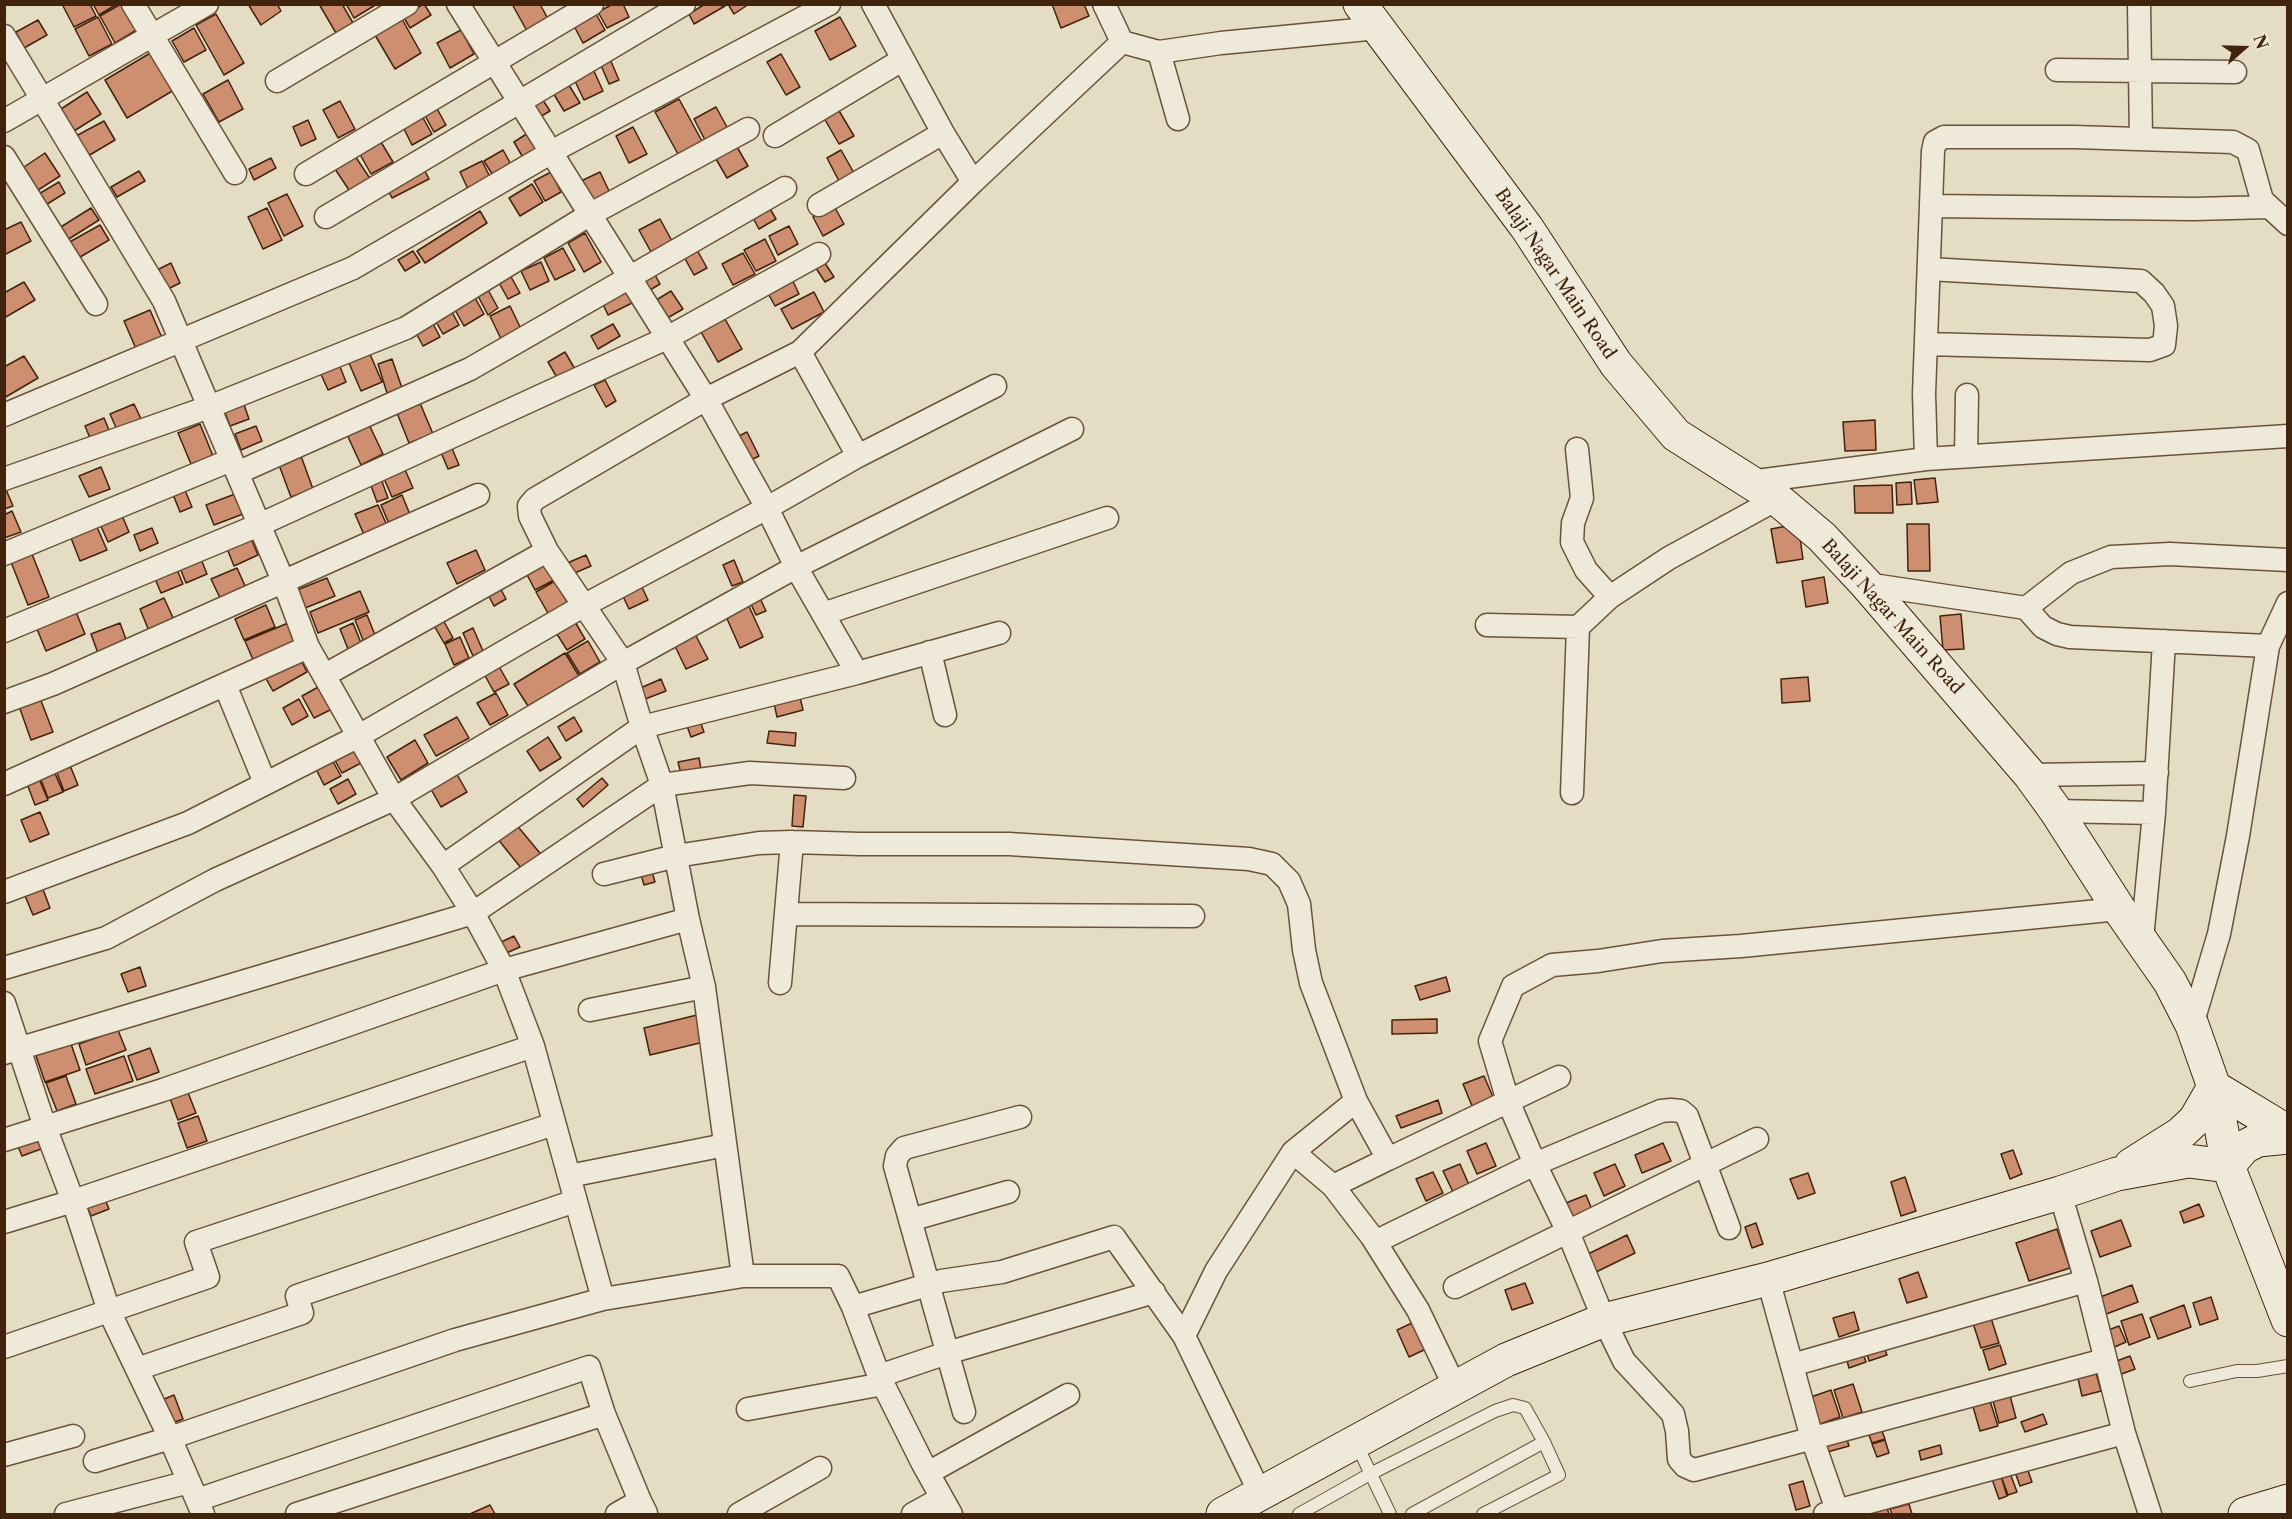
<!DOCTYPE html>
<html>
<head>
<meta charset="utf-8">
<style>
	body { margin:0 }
	#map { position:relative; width:2292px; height:1519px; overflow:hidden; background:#e5ddc3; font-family:"Libre Caslon Text",serif }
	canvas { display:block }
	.frame { position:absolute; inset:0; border:6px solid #42230d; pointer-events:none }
	.north { position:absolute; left:2214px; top:18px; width:60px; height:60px; -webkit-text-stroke:4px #eee9d8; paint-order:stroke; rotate:70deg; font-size:16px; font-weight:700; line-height:24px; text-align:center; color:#42230d }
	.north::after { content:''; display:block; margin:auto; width:21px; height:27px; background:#42230d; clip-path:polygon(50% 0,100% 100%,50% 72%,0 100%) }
</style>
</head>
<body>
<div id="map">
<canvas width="2292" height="1519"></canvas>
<div class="frame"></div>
<div class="north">N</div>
</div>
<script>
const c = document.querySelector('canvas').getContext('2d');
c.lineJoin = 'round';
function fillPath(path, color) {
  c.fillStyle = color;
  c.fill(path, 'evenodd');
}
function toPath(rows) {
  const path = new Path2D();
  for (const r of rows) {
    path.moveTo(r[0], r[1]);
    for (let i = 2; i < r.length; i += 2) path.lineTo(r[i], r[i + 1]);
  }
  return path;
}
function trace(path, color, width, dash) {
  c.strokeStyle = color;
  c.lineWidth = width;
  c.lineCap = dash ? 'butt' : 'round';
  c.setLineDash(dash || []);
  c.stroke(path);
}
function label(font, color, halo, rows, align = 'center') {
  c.font = font + ' "Libre Caslon Text",serif';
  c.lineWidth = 4.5;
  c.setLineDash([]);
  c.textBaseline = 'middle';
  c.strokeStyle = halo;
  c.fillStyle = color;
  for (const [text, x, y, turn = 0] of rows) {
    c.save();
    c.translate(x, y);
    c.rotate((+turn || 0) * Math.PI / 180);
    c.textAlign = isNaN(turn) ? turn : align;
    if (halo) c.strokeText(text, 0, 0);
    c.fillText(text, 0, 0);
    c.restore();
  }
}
const building = toPath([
	[62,4,90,4,96,16,74,27,62,4],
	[93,4,117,4,99,15,93,4],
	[121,4,127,4,140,28,115,43,100,16,121,4],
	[248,4,277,4,281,11,261,25,248,4],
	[319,4,342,4,353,23,336,33,319,4],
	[346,4,377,4,354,18,346,4],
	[424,4,431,15,410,28,403,16,424,4],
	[512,4,540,4,548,19,527,31,512,4],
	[613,4,623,4,629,17,607,28,598,12,613,4],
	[705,4,725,6,694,24,689,14,705,4],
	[728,4,749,4,734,14,728,4],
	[1052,4,1084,4,1089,16,1061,28,1052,4],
	[216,14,244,63,224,75,196,25,216,14],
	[596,14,605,30,583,43,574,26,596,14],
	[98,17,112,44,89,56,75,29,98,17],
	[840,17,856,46,830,60,815,31,840,17],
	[402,19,421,53,395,69,375,35,402,19],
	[38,20,47,35,24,48,16,32,38,20],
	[194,28,206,50,184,62,172,41,194,28],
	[461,30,474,54,450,68,437,43,461,30],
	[152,52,174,90,127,118,105,80,152,52],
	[781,54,800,87,786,95,767,62,781,54],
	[610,59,619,80,609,84,600,63,610,59],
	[593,69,603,91,584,100,574,79,593,69],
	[228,80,243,109,219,122,203,94,228,80],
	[567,82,580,103,564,111,552,91,567,82],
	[87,92,101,114,74,131,61,109,87,92],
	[541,97,550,111,538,118,530,103,541,97],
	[679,99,703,143,679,156,655,112,679,99],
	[340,101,355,129,338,138,323,110,340,101],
	[435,105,446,125,434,132,423,112,435,105],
	[716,107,728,129,705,140,694,119,716,107],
	[838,109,854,136,839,144,824,118,838,109],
	[422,116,432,134,412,145,403,127,422,116],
	[308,120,316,139,301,146,293,127,308,120],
	[104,121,115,140,88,156,76,136,104,121],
	[633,127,647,154,629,163,616,136,633,127],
	[528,133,539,152,525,161,514,142,528,133],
	[378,137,393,162,371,174,357,149,378,137],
	[737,147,748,166,727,178,716,159,737,147],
	[503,150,512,166,494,177,484,161,503,150],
	[841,150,854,173,839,181,827,158,841,150],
	[45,153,60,176,35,192,21,169,45,153],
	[353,153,371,180,351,193,333,166,353,153],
	[271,158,276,168,254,180,249,169,271,158],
	[482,161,490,177,468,189,460,172,482,161],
	[423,167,429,179,392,198,386,186,423,167],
	[139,171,145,181,117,197,111,187,139,171],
	[551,172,561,192,545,201,534,181,551,172],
	[600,172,610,193,590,203,579,182,600,172],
	[59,182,65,193,44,206,37,195,59,182],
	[532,184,543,202,520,216,509,198,532,184],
	[287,194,303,226,284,236,268,203,287,194],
	[834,206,844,224,823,236,813,217,834,206],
	[769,207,776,219,759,229,752,216,769,207],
	[91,208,99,220,64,242,56,230,91,208],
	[267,208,282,240,263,249,248,217,267,208],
	[480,211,487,223,425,263,417,251,480,211],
	[660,219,672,241,651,252,639,230,660,219],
	[21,222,31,241,4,255,4,230,21,222],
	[100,225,109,240,75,260,66,244,100,225],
	[789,226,798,244,778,255,769,236,789,226],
	[585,233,601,262,584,272,568,243,585,233],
	[765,239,776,261,756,271,744,250,765,239],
	[563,248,575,270,555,280,544,258,563,248],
	[696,248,707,268,694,275,683,255,696,248],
	[413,251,420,262,405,271,398,260,413,251],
	[743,253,755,274,733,285,722,264,743,253],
	[821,257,834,277,825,282,812,262,821,257],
	[541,262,549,281,530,290,521,271,541,262],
	[171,263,180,283,166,290,157,270,171,263],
	[653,271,660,284,645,293,638,280,653,271],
	[789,273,799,294,775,306,764,286,789,273],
	[510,275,520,293,508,299,498,281,510,275],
	[24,282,35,300,4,318,4,293,24,282],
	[487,288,498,308,488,315,477,294,487,288],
	[624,288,632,303,608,315,601,300,624,288],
	[671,291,683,309,664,320,653,302,671,291],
	[814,292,824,312,792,329,781,309,814,292],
	[474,296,484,314,464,326,454,308,474,296],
	[510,306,522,331,502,341,490,316,510,306],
	[150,310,163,340,137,351,124,321,150,310],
	[451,310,459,325,443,334,435,320,451,310],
	[721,312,742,349,718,362,697,325,721,312],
	[432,322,440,337,423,346,415,331,432,322],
	[613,324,620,336,598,349,591,336,613,324],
	[565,352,576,371,559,381,548,362,565,352],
	[370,354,382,382,361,391,349,363,370,354],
	[24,356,38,378,4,398,4,367,24,356],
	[392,359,402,388,387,393,378,364,392,359],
	[339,364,346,382,328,390,320,372,339,364],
	[605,380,616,401,606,407,594,385,605,380],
	[243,402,249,419,230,426,224,410,243,402],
	[420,403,433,434,409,443,397,413,420,403],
	[134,404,142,421,118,432,110,414,134,404],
	[104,418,109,430,90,438,85,426,104,418],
	[366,418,383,454,361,465,344,428,366,418],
	[1875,420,1876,450,1845,451,1843,422,1875,420],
	[200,424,213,456,191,464,178,433,200,424],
	[256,426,262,441,241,450,235,434,256,426],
	[747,432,759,456,747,462,735,438,747,432],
	[451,446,459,465,448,469,440,450,451,446],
	[301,456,313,489,291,497,279,465,301,456],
	[403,465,413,488,392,497,382,474,403,465],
	[101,467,110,489,89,497,79,476,101,467],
	[380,476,388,498,377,502,369,480,380,476],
	[1935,478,1938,502,1917,504,1914,480,1935,478],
	[1911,482,1912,504,1897,505,1896,483,1911,482],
	[4,485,13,506,4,509,4,485],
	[1892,485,1893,513,1855,513,1854,486,1892,485],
	[184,488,192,507,180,512,172,492,184,488],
	[235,494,243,514,214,525,206,505,235,494],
	[402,495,411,517,390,526,381,505,402,495],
	[378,505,388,528,365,537,355,514,378,505],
	[12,511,21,532,4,538,4,515,12,511],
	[121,513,129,532,108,542,99,522,121,513],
	[1798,524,1803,559,1777,563,1771,529,1798,524],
	[1907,524,1929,524,1930,571,1908,571,1907,524],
	[97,527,107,550,80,561,71,538,97,527],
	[152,528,158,543,140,551,134,535,152,528],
	[250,536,258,555,234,566,226,546,250,536],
	[476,550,485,570,457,584,447,563,476,550],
	[32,554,49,597,28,605,11,562,32,554],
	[586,555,591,566,570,575,565,564,586,555],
	[201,559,207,574,186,583,180,568,201,559],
	[542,559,554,580,535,590,524,569,542,559],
	[734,560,743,582,732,586,723,565,734,560],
	[176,567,183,584,161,593,154,576,176,567],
	[237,568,246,588,221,600,211,579,237,568],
	[1824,577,1828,603,1806,607,1802,581,1824,577],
	[327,578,335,596,305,608,297,590,327,578],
	[555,581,568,604,549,615,536,592,555,581],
	[640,583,648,600,629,609,621,592,640,583],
	[498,584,506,599,494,606,486,591,498,584],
	[360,591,369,612,318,633,310,612,360,591],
	[759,596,766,611,756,615,749,600,759,596],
	[164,598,174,620,149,631,140,609,164,598],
	[747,602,763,637,740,648,724,612,747,602],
	[266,605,275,627,244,640,235,619,266,605],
	[76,612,85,634,46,651,37,629,76,612],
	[1961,614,1964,649,1943,650,1940,616,1961,614],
	[367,615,375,635,363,640,355,620,367,615],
	[441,616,453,638,444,643,432,622,441,616],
	[574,620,585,639,567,650,555,631,574,620],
	[120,623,128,645,99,656,91,634,120,623],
	[288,623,297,644,254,662,245,641,288,623],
	[353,623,361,643,348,649,340,629,353,623],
	[473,628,483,651,473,656,463,633,473,628],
	[694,632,708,659,686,669,673,642,694,632],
	[460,637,469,658,454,665,445,644,460,637],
	[588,641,600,662,580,674,567,653,588,641],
	[565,653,579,676,528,706,514,684,565,653],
	[300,658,307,672,273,691,265,677,300,658],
	[497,663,509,684,494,692,483,672,497,663],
	[1808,677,1810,701,1782,703,1781,679,1808,677],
	[661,679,666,691,640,701,636,690,661,679],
	[320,686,332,709,314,718,302,696,320,686],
	[496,693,508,715,490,725,477,703,496,693],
	[800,697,803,710,777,717,774,703,800,697],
	[40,698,53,732,31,740,19,706,40,698],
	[299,699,308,716,292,725,283,708,299,699],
	[457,717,469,738,436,756,424,735,457,717],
	[574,717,582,731,566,741,558,727,574,717],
	[700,721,704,732,691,737,687,726,700,721],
	[769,731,796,733,795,746,767,743,769,731],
	[548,737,561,758,540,771,527,751,548,737],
	[415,740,428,763,401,780,387,757,415,740],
	[354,745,363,762,342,773,333,757,354,745],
	[331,758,341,776,324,785,315,767,331,758],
	[699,758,701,769,681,774,678,762,699,758],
	[69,763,78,785,64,791,55,768,69,763],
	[53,769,63,792,48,798,39,775,53,769],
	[454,769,467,792,441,807,428,784,454,769],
	[38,776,48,800,35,805,26,781,38,776],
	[602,778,608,785,583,807,577,799,602,778],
	[348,779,356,794,338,804,330,789,348,779],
	[794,795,806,796,803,827,792,826,794,795],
	[40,812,49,834,30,842,21,820,40,812],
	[515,823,544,858,525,873,497,838,515,823],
	[651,868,655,882,644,885,640,871,651,868],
	[41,884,50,908,33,915,23,891,41,884],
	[514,936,520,947,502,955,497,944,514,936],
	[140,967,146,986,128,992,121,974,140,967],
	[1446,977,1450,991,1420,1000,1415,986,1446,977],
	[701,1014,708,1041,650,1055,644,1028,701,1014],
	[1437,1019,1437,1033,1392,1034,1392,1020,1437,1019],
	[118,1030,126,1050,86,1065,79,1044,118,1030],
	[70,1041,80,1070,45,1082,35,1053,70,1041],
	[150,1048,159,1072,137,1080,128,1056,150,1048],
	[124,1056,133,1081,95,1094,86,1069,124,1056],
	[66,1076,76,1104,57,1111,46,1083,66,1076],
	[1484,1076,1493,1097,1472,1106,1463,1084,1484,1076],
	[187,1090,196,1113,178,1120,169,1096,187,1090],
	[1438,1100,1442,1113,1401,1128,1396,1116,1438,1100],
	[198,1116,207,1141,187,1148,178,1123,198,1116],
	[36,1136,41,1149,22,1156,17,1144,36,1136],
	[1486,1143,1496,1166,1477,1174,1467,1151,1486,1143],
	[1663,1143,1671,1161,1642,1173,1635,1155,1663,1143],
	[2013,1150,2022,1174,2010,1179,2001,1154,2013,1150],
	[1460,1164,1469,1185,1453,1192,1443,1171,1460,1164],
	[1615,1164,1625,1186,1604,1196,1594,1173,1615,1164],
	[1433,1172,1443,1193,1426,1201,1416,1179,1433,1172],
	[1808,1173,1815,1193,1798,1199,1790,1179,1808,1173],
	[1905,1177,1916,1211,1901,1216,1891,1182,1905,1177],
	[1586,1195,1595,1217,1575,1225,1566,1203,1586,1195],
	[104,1197,109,1209,91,1216,86,1203,104,1197],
	[2199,1204,2204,1216,2184,1223,2180,1212,2199,1204],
	[2121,1220,2131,1246,2100,1257,2091,1231,2121,1220],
	[1756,1223,1763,1244,1752,1248,1745,1227,1756,1223],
	[2057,1229,2070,1268,2029,1281,2016,1243,2057,1229],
	[1627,1235,1635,1253,1594,1273,1586,1255,1627,1235],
	[1918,1272,1927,1297,1907,1303,1899,1279,1918,1272],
	[1525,1283,1533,1303,1512,1310,1505,1290,1525,1283],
	[2132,1285,2138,1302,2101,1316,2095,1299,2132,1285],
	[2211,1297,2218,1319,2200,1325,2193,1303,2211,1297],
	[2184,1305,2191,1327,2158,1339,2150,1318,2184,1305],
	[1854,1312,1859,1330,1839,1337,1833,1318,1854,1312],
	[2142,1314,2150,1337,2129,1345,2121,1321,2142,1314],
	[1990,1315,1999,1343,1981,1348,1972,1320,1990,1315],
	[1414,1322,1426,1349,1409,1357,1397,1330,1414,1322],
	[2119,1326,2126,1342,2110,1349,2103,1332,2119,1326],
	[1883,1344,1887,1355,1869,1361,1866,1350,1883,1344],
	[2000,1345,2006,1364,1989,1370,1983,1350,2000,1345],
	[1862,1351,1866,1362,1849,1368,1846,1357,1862,1351],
	[2130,1356,2135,1369,2119,1375,2114,1362,2130,1356],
	[2095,1369,2101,1391,2082,1396,2077,1374,2095,1369],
	[1853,1384,1862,1412,1843,1418,1834,1390,1853,1384],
	[1831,1390,1840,1417,1817,1425,1808,1398,1831,1390],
	[2009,1392,2016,1418,1999,1423,1992,1397,2009,1392],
	[174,1395,183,1419,170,1424,162,1400,174,1395],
	[1989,1398,1998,1426,1980,1431,1972,1403,1989,1398],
	[2043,1414,2047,1424,2025,1432,2021,1422,2043,1414],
	[1880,1426,1885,1439,1872,1443,1867,1430,1880,1426],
	[1846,1436,1849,1446,1824,1453,1821,1443,1846,1436],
	[1885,1440,1889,1453,1877,1457,1872,1444,1885,1440],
	[1940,1445,1942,1454,1921,1460,1919,1451,1940,1445],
	[2027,1468,2032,1482,2020,1486,2015,1472,2027,1468],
	[2010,1473,2017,1492,2008,1495,2001,1476,2010,1473],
	[2001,1476,2007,1496,1999,1499,1992,1479,2001,1476],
	[1803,1481,1810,1506,1796,1510,1789,1485,1803,1481],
	[1909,1504,1912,1514,1892,1514,1890,1509,1909,1504],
	[490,1505,495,1514,470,1514,490,1505],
	[1887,1508,1889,1514,1867,1514,1887,1508]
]);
fillPath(building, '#ce8e70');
trace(building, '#42230d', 1.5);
const lane = toPath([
	[2190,1381,2237,1371,2257,1371,2288,1366],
	[1356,1443,1390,1514],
	[1299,1514,1370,1474,1495,1411,1513,1405,1525,1408,1544,1442,1559,1475,1483,1514],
	[1412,1514,1544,1442]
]);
const street = toPath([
	[133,4,235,173],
	[458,4,706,399,767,508,796,567,857,673],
	[873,4,943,133,973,182],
	[2139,4,2141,139],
	[4,36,164,301,284,583,308,647,394,799,443,866,473,913,504,970,688,919],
	[1122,42,1159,52,1221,43,1378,28],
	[1159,52,1178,119],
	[2057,70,2235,72],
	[277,81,407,4],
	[4,121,207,4],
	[775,136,902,60],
	[4,157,96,304],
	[306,174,592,4],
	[819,205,943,133],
	[1931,206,2194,209,2269,207],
	[326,217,684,4],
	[1926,344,2150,350,2164,345,2166,326,2163,306,2154,293,2141,281,1929,269],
	[4,415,353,268,564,145,829,4],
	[1577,449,1582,498,1573,523,1572,542,1586,570,1610,597],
	[858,456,995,386],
	[1966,456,1967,395],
	[1926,459,1924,394,1933,151,1935,142,1944,137,2074,137,2233,142,2248,150,2262,200,2288,224],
	[237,473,470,369,785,188],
	[4,479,209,407,406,328,589,215,748,129],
	[1749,482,1926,459,2288,436],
	[4,554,231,460],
	[1866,584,2026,608,2043,627,2057,634,2070,637,2268,646],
	[2026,608,2071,573,2111,557,2170,554,2288,560],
	[823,614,1107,518],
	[1487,625,1578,627],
	[4,631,259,525,667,338,819,254],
	[930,652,945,715],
	[325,675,547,551],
	[225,685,265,783],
	[4,702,53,684,478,495],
	[2030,775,2157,773],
	[4,784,308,647],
	[1572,793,1578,627,1610,597,1669,558,1777,499],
	[2056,811,2154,813],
	[443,866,642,727,857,673,999,633],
	[604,874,676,856,759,843,792,842,860,844,1009,844,1249,859,1272,864,1289,881,1299,904,1304,950,1311,983,1356,1101,1388,1159,1559,1077],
	[4,892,188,823,357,737,583,606,767,508,858,456,800,352],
	[787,914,1193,916],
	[2142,939,2154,813,2164,641],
	[4,968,106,938,215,880,394,799,623,663,796,567,1072,429],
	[780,983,792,842],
	[4,1003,45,1127,73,1201,109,1311,170,1438,203,1514],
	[590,1010,704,987],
	[2192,1025,2219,934,2238,836,2268,646,2288,603],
	[4,1053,473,913,662,785,750,773,844,778],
	[4,1140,163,1090,504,970,533,1046,603,1299,743,1276],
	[1293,1152,1333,1186,1372,1237,1418,1310,1455,1387],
	[569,1176,725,1145],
	[1333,1186,1388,1159],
	[2060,1193,2086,1281,2124,1433,2150,1514],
	[910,1220,1008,1192],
	[4,1222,73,1201,533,1046],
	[1375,1242,1535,1164,1661,1111,1671,1110,1681,1111,1687,1116,1729,1228],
	[1768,1279,1812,1438,1837,1510],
	[1455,1287,1757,1139],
	[853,1307,941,1281,1002,1272,1114,1237,1184,1336,1260,1493],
	[1184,1336,1216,1271,1293,1152,1356,1101],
	[4,1347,208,1277,196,1242,554,1124],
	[2104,1360,1694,1470,1685,1466,1679,1459,1677,1431,1673,1414,1624,1361,1604,1320,1568,1232,1535,1164,1508,1101,1490,1041,1513,986,1552,965,1598,961,1662,951,1741,946,2119,909],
	[1792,1365,2086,1281],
	[137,1369,302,1313,297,1296,575,1201],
	[879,1376,947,1353,1154,1292],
	[748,1409,883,1384],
	[964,1412,895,1166,897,1156,904,1148,1020,1117],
	[4,1455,73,1436],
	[95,1461,170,1438,455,1340,603,1299],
	[928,1473,1068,1395],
	[197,1500,589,1367,604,1414,640,1501],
	[66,1514,189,1482],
	[297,1514,604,1414],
	[617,1514,640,1501,646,1513],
	[739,1514,820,1468],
	[913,1514,942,1498],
	[951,1514,923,1464,879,1376,853,1307,838,1276,743,1276,704,987,688,919,662,785,642,727,623,663,547,551,530,516,529,506,535,499,706,399,800,352,973,182,1122,42,1104,4],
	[1825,1514,2124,1433]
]);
const secondary = toPath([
	[1360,4,1527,228,1616,364,1676,435,1777,499,1822,537,1866,584,2030,775,2056,811,2119,909,2170,982,2192,1025,2214,1087,2228,1166,2288,1320],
	[2131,1165,2180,1134,2195,1120,2214,1087,2288,1132],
	[1223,1514,1506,1360,1604,1320,1768,1279,2060,1193,2117,1174,2188,1161,2228,1166,2244,1147,2258,1140,2288,1137],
	[2245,1514,2288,1501]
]);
trace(lane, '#6b523a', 14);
trace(street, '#6b523a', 25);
trace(secondary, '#42230d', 35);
trace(lane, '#eee9d8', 12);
trace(street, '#eee9d8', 22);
trace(secondary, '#eee9d8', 33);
label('18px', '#42230d', '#eee9d8', [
	["Balaji Nagar Main Road",1555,274,56],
	["Balaji Nagar Main Road",1892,617,48]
]);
</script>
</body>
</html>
